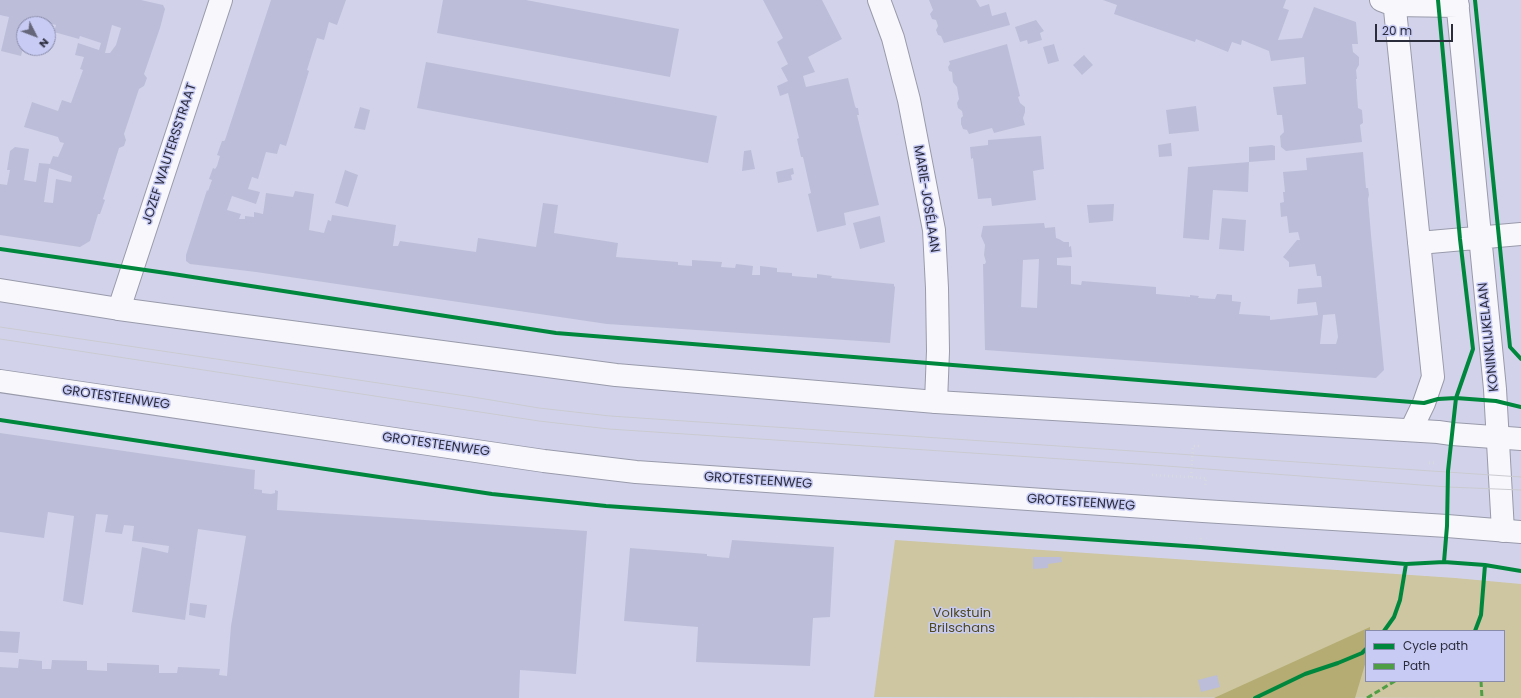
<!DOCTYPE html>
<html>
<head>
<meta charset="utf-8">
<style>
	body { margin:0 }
	#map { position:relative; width:1521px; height:698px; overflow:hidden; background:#d2d3ea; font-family:Poppins,sans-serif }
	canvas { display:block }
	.legend { position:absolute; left:1365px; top:630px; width:140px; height:52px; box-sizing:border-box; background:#c8cbf4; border:1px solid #898baa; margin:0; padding:5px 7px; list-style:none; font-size:12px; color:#2b2c3c }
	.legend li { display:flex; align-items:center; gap:8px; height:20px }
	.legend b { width:20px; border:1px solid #898baa }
	.north { position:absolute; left:16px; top:16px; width:40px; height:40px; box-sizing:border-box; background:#c8cbf4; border:1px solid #898baa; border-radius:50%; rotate:132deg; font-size:11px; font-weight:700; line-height:16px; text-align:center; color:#2b2c3c }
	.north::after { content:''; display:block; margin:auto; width:14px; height:18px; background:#656679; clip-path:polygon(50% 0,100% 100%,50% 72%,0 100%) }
	.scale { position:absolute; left:1375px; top:24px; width:78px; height:18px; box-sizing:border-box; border:2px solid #2b2c3c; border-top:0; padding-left:5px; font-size:12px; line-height:14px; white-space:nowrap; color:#2b2c3c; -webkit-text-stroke:3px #c8cbf4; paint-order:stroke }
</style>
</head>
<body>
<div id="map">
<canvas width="1521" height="698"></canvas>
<ul class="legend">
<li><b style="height:5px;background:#00873e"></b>Cycle path</li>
<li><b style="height:5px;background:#4f9d45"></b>Path</li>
</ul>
<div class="north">N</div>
<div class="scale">20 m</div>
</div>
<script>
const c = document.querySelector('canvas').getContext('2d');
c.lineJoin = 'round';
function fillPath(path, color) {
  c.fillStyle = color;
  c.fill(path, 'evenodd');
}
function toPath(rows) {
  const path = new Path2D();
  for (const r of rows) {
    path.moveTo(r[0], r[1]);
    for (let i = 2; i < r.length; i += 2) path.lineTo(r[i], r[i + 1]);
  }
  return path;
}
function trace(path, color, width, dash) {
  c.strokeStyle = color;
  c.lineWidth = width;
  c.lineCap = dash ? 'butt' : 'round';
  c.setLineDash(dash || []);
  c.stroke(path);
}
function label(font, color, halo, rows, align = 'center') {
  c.font = font + ' Poppins,sans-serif';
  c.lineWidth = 3;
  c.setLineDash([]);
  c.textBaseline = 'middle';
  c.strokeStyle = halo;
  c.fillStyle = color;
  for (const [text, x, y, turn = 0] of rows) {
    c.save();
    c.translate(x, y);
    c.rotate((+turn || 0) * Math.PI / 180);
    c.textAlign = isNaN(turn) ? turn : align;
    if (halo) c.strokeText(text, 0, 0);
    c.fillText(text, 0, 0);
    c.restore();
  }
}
fillPath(toPath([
	[895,540,1455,578,1521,584,1521,698,874,697],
	[1366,631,1504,631,1504,681,1366,681]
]), '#cdc6a0');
fillPath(toPath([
	[1370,627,1370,631,1366,631,1366,661,1355,698,1214,698]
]), '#b4ac72');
fillPath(toPath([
	[0,0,141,0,163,5,165,9,160,28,144,74,147,78,144,86,139,89,124,134,126,140,124,146,119,148,103,199,105,200,100,214,98,214,90,241,80,247,0,235,0,184,7,185,10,170,7,170,10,151,15,147,29,149,24,180,36,182,39,163,50,164,53,156,58,157,64,143,60,142,58,137,24,127,32,102,58,111,62,100,71,103,83,70,80,69,84,57,75,55,78,43,99,50,101,43,80,36,79,39,54,32,56,25,48,23,24,24,24,44,21,56,1,51,9,17,0,15],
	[112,25,121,28,116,45,110,53,105,53],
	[49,168,72,176,71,182,56,179,53,203,44,202],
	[271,0,346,0,337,25,329,22,324,40,317,38,307,70,309,71,286,146,280,144,277,154,266,152,258,179,252,177,248,189,260,192,256,204,232,196,227,210,241,214,239,219,245,219,245,216,254,217,254,212,263,214,266,193,293,197,295,191,314,194,309,230,324,233,328,220,331,221,332,215,396,225,393,246,398,246,400,241,476,252,478,238,536,247,543,203,558,205,554,233,618,243,616,257,678,262,678,265,692,266,692,260,722,262,721,267,735,268,736,264,753,266,752,275,760,275,760,266,777,268,777,272,792,273,792,276,817,278,817,274,832,276,831,278,894,284,894,286,895,287,890,343,607,324,256,272,190,264,186,261,186,255,207,190,208,191,212,180,209,179,213,168,215,169,217,166,220,156,217,155,222,141,224,141,225,140],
	[443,0,526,0,679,29,670,77,437,33],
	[763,0,822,0,842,39,808,57,815,72,803,76,806,87,848,78,855,106,856,108,858,108,859,115,857,115,879,205,844,213,846,225,817,232,808,194,811,193,803,157,801,157,797,139,799,138,788,93,780,96,777,86,788,81,781,68,788,64,777,42,783,38],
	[929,0,976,0,980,7,989,4,992,16,1006,12,1010,25,944,43,941,36,938,35,936,30,938,26,936,20,932,19,930,14,933,10],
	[1103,0,1286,0,1283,8,1289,10,1278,40,1302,38,1314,7,1356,22,1358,44,1352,44,1353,52,1359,57,1359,65,1356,70,1357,79,1356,79,1358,108,1362,110,1363,123,1360,125,1362,142,1286,151,1281,147,1280,136,1284,132,1282,115,1277,115,1273,87,1306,84,1304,57,1271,61,1269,51,1242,40,1241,45,1232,42,1228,52,1196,39,1195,42,1114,14,1117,5],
	[1036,20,1044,31,1040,33,1042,40,1028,44,1027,40,1020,42,1015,27],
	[1007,44,1020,96,1018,97,1020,103,1025,107,1025,112,1023,118,1025,125,994,133,992,128,969,134,967,130,963,129,961,124,961,118,963,116,962,111,958,108,957,103,959,99,957,87,953,82,952,72,949,71,948,67,950,64,949,61],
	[1054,44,1059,61,1048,64,1043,47],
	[1084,55,1093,65,1082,75,1073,65],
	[426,62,717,116,708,163,417,108],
	[1196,106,1199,131,1169,134,1166,110],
	[360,107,370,110,365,130,354,128],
	[1041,136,1044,169,1033,171,1036,200,992,206,991,198,978,199,973,158,971,159,970,147,988,145,988,140],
	[1171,143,1172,156,1159,157,1158,145],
	[1272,145,1275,146,1275,160,1249,162,1249,147],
	[751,150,755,169,742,171,744,151],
	[1363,152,1366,188,1368,188,1369,195,1368,199,1371,235,1384,370,1376,378,985,350,983,264,985,264,986,262,984,255,985,245,981,236,983,226,1044,223,1045,228,1055,227,1056,238,1059,239,1064,242,1069,242,1069,247,1071,246,1072,257,1057,258,1057,265,1071,266,1071,284,1081,285,1082,281,1156,287,1156,294,1190,297,1190,295,1199,296,1198,298,1215,299,1217,294,1232,295,1232,301,1241,302,1239,314,1270,316,1270,320,1318,315,1316,302,1297,304,1298,289,1322,287,1321,276,1317,276,1315,264,1289,267,1289,262,1283,257,1297,240,1300,240,1298,232,1289,233,1287,216,1281,217,1280,203,1284,202,1283,192,1285,192,1283,172,1307,170,1306,158],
	[1039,259,1037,308,1021,307,1023,260],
	[1335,314,1338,337,1336,344,1320,344,1323,315],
	[1249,162,1248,192,1213,190,1209,240,1183,238,1188,167],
	[793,168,794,174,791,175,792,180,778,183,776,172],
	[345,170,358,175,348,207,335,203],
	[1114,204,1113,221,1089,223,1087,205],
	[880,216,885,242,860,249,853,223],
	[1222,218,1246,220,1244,251,1219,249],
	[0,433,255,470,254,489,262,490,262,493,271,494,275,493,275,490,278,491,277,510,587,531,576,674,520,670,519,698,0,698,0,667,18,668,19,659,42,661,42,669,51,669,52,660,87,661,87,670,107,671,107,663,159,665,159,673,177,673,178,667,220,669,219,675,227,676,231,626,246,536,198,529,185,620,159,616,132,612,142,547,168,553,169,546,132,541,134,526,124,525,122,534,105,532,108,515,96,514,83,605,63,601,74,516,48,512,44,538,0,532],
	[732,540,834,547,830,617,813,618,810,666,696,662,698,627,624,621,630,548,707,554,707,556,729,558],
	[1033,557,1061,557,1062,562,1048,564,1048,568,1033,569],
	[190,603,207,605,205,618,189,615],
	[0,631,20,632,18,653,0,652],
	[1217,675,1220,687,1201,692,1198,680]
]), '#bcbdd8');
const minor = toPath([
	[879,0,893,38,909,100,934,230,937,288,938,351,936,402],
	[1381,0,1394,5,1458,6],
	[1394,0,1433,377,1424,403,1411,430],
	[1457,0,1495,389,1503,531],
	[1419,243,1521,234],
	[119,309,221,0]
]);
const primary = toPath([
	[0,290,119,309,230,324,616,375,936,402,1438,432,1452,434,1521,439],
	[0,381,544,461,636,472,1203,511,1447,526,1521,532]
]);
trace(minor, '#999aab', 24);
trace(primary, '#999aab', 24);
trace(toPath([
	[1429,463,1437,463],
	[1152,475,1206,478,1205,488],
	[1191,477,1193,446,1200,446],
	[1200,547,1201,535]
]), '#d9d9e0', 2.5, [1, 3]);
trace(minor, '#f8f8fc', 22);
trace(primary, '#f8f8fc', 22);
trace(toPath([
	[0,327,473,397,539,408,610,416,1521,477],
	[0,339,539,421,609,429,1153,465,1448,487,1521,490]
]), '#cacad1', 1);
trace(toPath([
	[1481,681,1482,698],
	[1367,698,1395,681]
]), '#4f9d45', 3, [6, 3]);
trace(toPath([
	[1438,0,1460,239,1473,349,1456,398,1448,471,1447,526,1444,562],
	[1475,0,1510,347,1521,359],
	[0,249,173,274,556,333,1424,403,1438,399,1456,398,1496,401,1521,407],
	[0,420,492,494,606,506,1200,547,1406,564,1444,562,1485,565,1521,571],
	[1384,631,1394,617,1400,600,1406,564],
	[1475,631,1481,615,1485,565],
	[1255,698,1305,674,1338,663,1362,653,1366,649]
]), '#00873e', 4);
label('13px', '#2b2c3c', '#c8cbf4', [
	["JOZEF WAUTERSSTRAAT",170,154,-72],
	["MARIE-JOSÉLAAN",926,199,81],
	["KONINKLIJKELAAN",1489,337,-96],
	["GROTESTEENWEG",116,398,8],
	["GROTESTEENWEG",436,445,8],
	["GROTESTEENWEG",758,481,4],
	["GROTESTEENWEG",1081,503,4]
]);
label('13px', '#4f491c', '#c8cbf4', [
	["Volkstuin",962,614],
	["Brilschans",962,629]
]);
</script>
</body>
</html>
